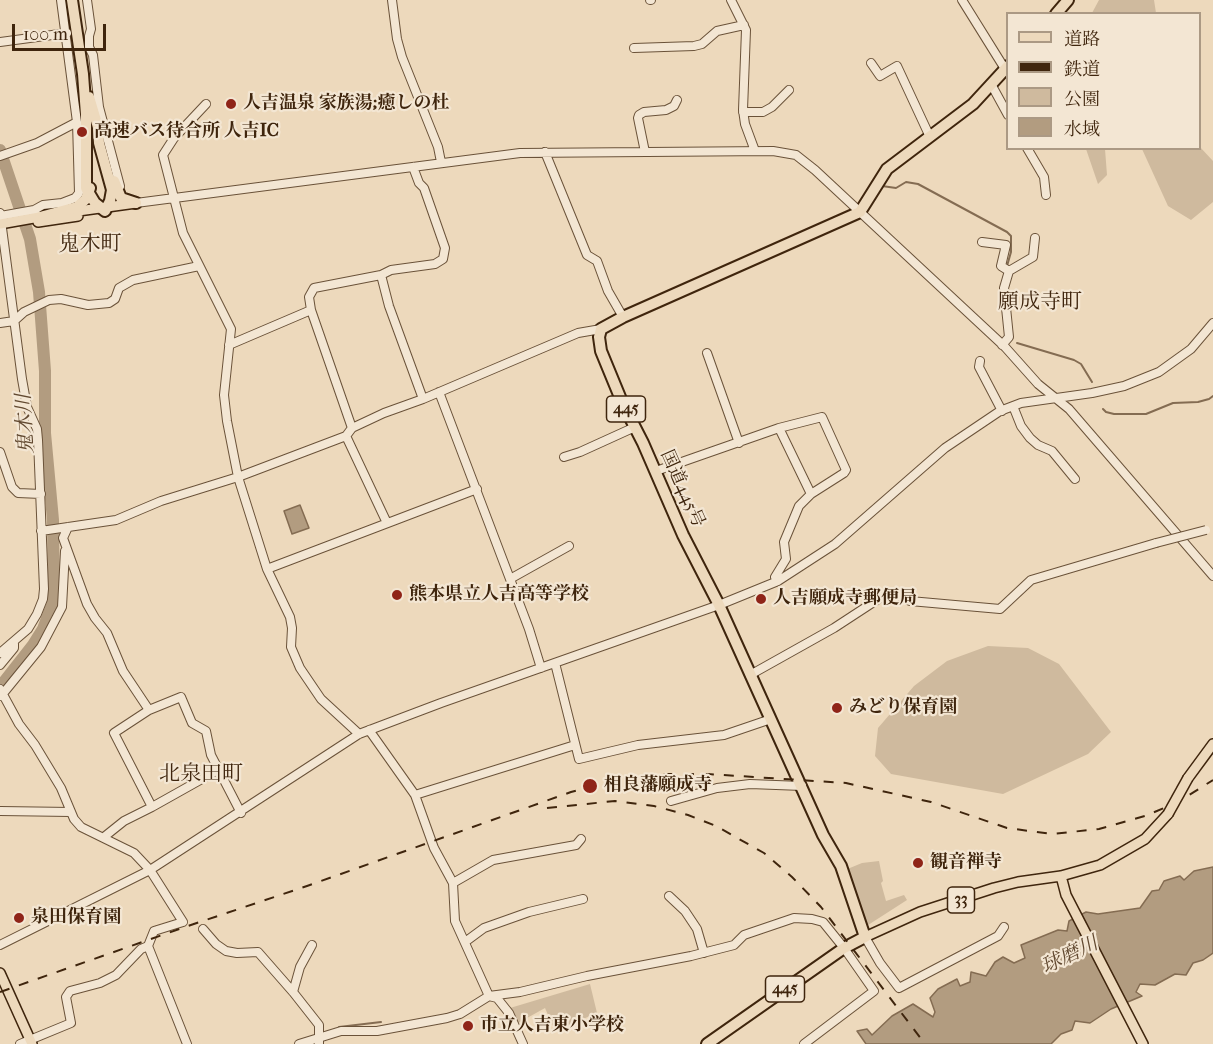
<!DOCTYPE html>
<html>
<head>
<meta charset="utf-8">
<style>
	body { margin:0 }
	#map { position:relative; width:1213px; height:1044px; overflow:hidden; background:#edd9bc; font-family:"IM FELL French Canon","Noto Serif JP",serif }
	canvas { display:block }
	.legend { position:absolute; left:1006px; top:12px; width:195px; height:138px; box-sizing:border-box; background:#f3e6d3; border:2px solid #ab9984; margin:0; padding:8px 10px; list-style:none; font-size:18px; color:#3f250d }
	.legend li { display:flex; align-items:center; gap:12px; height:30px }
	.legend b { width:30px; border:2px solid #ab9984 }
	.scale { position:absolute; left:12px; top:24px; width:94px; height:27px; box-sizing:border-box; border:3px solid #3f250d; border-top:0; padding-left:8px; font-size:18px; line-height:21px; white-space:nowrap; color:#3f250d; -webkit-text-stroke:4px #f3e6d3; paint-order:stroke }
</style>
</head>
<body>
<div id="map">
<canvas width="1213" height="1044"></canvas>
<ul class="legend">
<li><b style="height:8px;background:#edd9bc"></b>道路</li>
<li><b style="height:8px;background:#3f250d"></b>鉄道</li>
<li><b style="height:16px;background:#cfba9e"></b>公園</li>
<li><b style="height:16px;background:#b29c80"></b>水域</li>
</ul>
<div class="scale">100 m</div>
</div>
<script>
const c = document.querySelector('canvas').getContext('2d');
c.lineJoin = 'round';
function fillPath(path, color) {
  c.fillStyle = color;
  c.fill(path, 'evenodd');
}
function toPath(rows) {
  const path = new Path2D();
  for (const r of rows) {
    path.moveTo(r[0], r[1]);
    for (let i = 2; i < r.length; i += 2) path.lineTo(r[i], r[i + 1]);
  }
  return path;
}
function trace(path, color, width, dash) {
  c.strokeStyle = color;
  c.lineWidth = width;
  c.lineCap = dash ? 'butt' : 'round';
  c.setLineDash(dash || []);
  c.stroke(path);
}
function label(font, color, halo, rows, align = 'center') {
  c.font = font + ' "IM FELL French Canon","Noto Serif JP",serif';
  c.lineWidth = 4.5;
  c.setLineDash([]);
  c.textBaseline = 'middle';
  c.strokeStyle = halo;
  c.fillStyle = color;
  for (const [text, x, y, turn = 0] of rows) {
    c.save();
    c.translate(x, y);
    c.rotate((+turn || 0) * Math.PI / 180);
    c.textAlign = isNaN(turn) ? turn : align;
    if (halo) c.strokeText(text, 0, 0);
    c.fillText(text, 0, 0);
    c.restore();
  }
}
fillPath(toPath([
	[1099,0,1154,0,1156,13,1092,13],
	[1200,147,1213,161,1213,202,1191,220,1168,206,1142,149],
	[1086,149,1105,149,1107,175,1098,184],
	[988,646,1028,648,1059,664,1111,732,1088,754,1003,794,891,774,875,756,878,728,914,686,947,661],
	[879,861,883,881,881,883,886,901,904,895,907,900,865,927,845,870,862,863],
	[590,984,597,1013,555,1031,545,1008,518,1023,518,1025,510,1008]
]), '#cfba9e');
const water = toPath([
	[300,505,309,528,292,534,284,511,300,505],
	[1213,867,1213,953,1203,960,1193,963,1186,975,1175,974,1155,985,1140,984,1136,992,1142,996,1111,1009,1090,1023,1075,1021,1072,1030,1061,1034,1051,1044,866,1044,857,1031,867,1029,872,1035,892,1016,913,1004,933,1017,935,1012,930,998,938,989,957,979,960,986,970,982,971,972,986,976,995,962,1003,957,1014,963,1025,958,1021,945,1058,930,1067,931,1069,921,1086,912,1098,914,1140,908,1152,891,1159,890,1164,881,1180,876,1184,880,1194,871,1213,867]
]);
fillPath(water, '#b29c80');
trace(water, '#846c52', 1.5);
trace(toPath([
	[882,186,896,188,906,182,918,184,1007,232,1011,236,1011,252,1007,266],
	[1017,343,1074,360,1081,364,1092,382],
	[1103,409,1106,412,1114,414,1146,414,1173,403,1198,402,1209,399,1213,396],
	[339,1027,381,1022]
]), '#846c52', 2);
trace(toPath([
	[0,150,30,239,39,292,45,371,45,433,53,520,54,600,43,629,33,645,0,687]
]), '#b29c80', 12);
const minor = toPath([
	[87,0,91,29,89,36,89,47,93,55,99,107,120,186],
	[392,0,397,39,402,57,438,147,441,162],
	[650,0,651,0],
	[731,0,746,30,743,110,745,124,755,151],
	[962,0,1005,69],
	[0,42,67,33],
	[634,48,694,46,702,44,717,31,744,25],
	[871,63,880,76,897,66,930,137],
	[991,84,1008,115],
	[206,104,174,138,163,155,183,233,231,329,224,395,227,421,238,477,267,569,290,617,292,628,291,647,300,668,321,699,359,734],
	[743,112,763,112,772,107,789,90],
	[1027,148,1044,177,1046,195],
	[545,152,587,255,597,261,608,291,623,317],
	[645,152,638,118,639,115,644,112,666,110,674,106,677,100],
	[0,156,37,143,77,122],
	[136,203,520,153,773,151,796,155,815,170,1005,347,1038,384,1069,409,1213,576],
	[0,213,22,379,27,407,37,429,38,440,44,589,43,599,37,614,28,629,0,653],
	[0,216,34,210],
	[40,220,34,210,43,205,62,203,75,198,79,193,77,122,61,0],
	[982,242,1006,245,1001,266,1009,271],
	[381,275,389,306,423,399],
	[0,323,14,321,24,312,49,300,61,299,88,305,109,303,115,299,119,288,133,280,199,266],
	[229,345,311,310],
	[1002,345,1009,337,1004,288,1009,271,1033,257,1035,238],
	[707,353,739,443],
	[980,361,979,367,1002,411],
	[439,392,529,629,541,668],
	[1013,406,1021,426,1030,438,1038,445,1052,451,1075,479],
	[352,428,311,310,309,297,314,288,381,275,391,270,435,264,443,259,445,248,424,188,419,183,413,167],
	[779,428,822,417,846,470,844,473,811,494],
	[346,436,387,523],
	[0,452,12,487,18,493,41,494],
	[564,457,580,452,635,427],
	[656,471,779,428,811,494,799,506,784,542,786,559,775,577,778,581],
	[68,527,63,538,87,604,95,618,107,633,123,671,149,710],
	[41,531,116,520,161,501,238,477,346,436,352,428,384,413,423,399,578,333,601,329],
	[267,569,477,489],
	[510,579,569,546],
	[555,663,579,759,638,745,724,735,771,719],
	[0,665,14,648,14,644],
	[750,675,834,628,886,594,895,594,910,601,1000,609,1031,580,1156,543],
	[0,689,19,724,35,745,61,788,74,819,81,827,134,853,150,870,183,922,154,931,148,946,187,1044],
	[1,696,41,647,62,607,65,551],
	[369,730,415,795,434,848,453,883,455,921,489,996,520,992,587,976,691,956,734,945,744,935,794,918,812,919,823,922,844,948,874,991,804,1044],
	[415,795,575,745],
	[671,801,717,788,750,784,802,786],
	[152,807,218,770],
	[0,811,71,812],
	[104,837,124,821,152,807,114,733,149,710,181,697,192,723,206,731,211,755,241,813],
	[453,883,493,860,576,845,581,839],
	[669,896,685,911,697,929,704,953],
	[203,929,216,944,226,951,237,953,258,952,293,992,319,1025,319,1044],
	[865,937,880,963,899,988,998,936,1004,927],
	[465,942,484,928,529,912,583,899],
	[0,945,150,870,359,734,441,703,719,605,778,581,835,544,945,448,1000,411,1021,403,1092,393,1124,386,1159,372,1191,349,1213,323],
	[293,992,300,967,312,945],
	[20,1044,71,1023,66,997,70,991,100,983,116,975,141,949,148,946],
	[299,1044,341,1031,377,1031,447,1018,460,1014,489,996,497,998,509,1013,523,1044]
]);
const major = toPath([
	[71,212,136,203],
	[38,222,78,216],
	[0,224,45,216],
	[1188,778,1213,744],
	[1061,876,1066,895,1143,1044],
	[865,937,920,912,994,888,1018,882,1061,876,1100,865,1145,839,1168,814],
	[0,973,32,1044]
]);
const highway = toPath([
	[72,0,83,74,86,115,86,188,95,203,105,211,110,201,112,190,99,143,98,129],
	[1056,14,1068,0],
	[89,97,100,134],
	[114,181,121,198,136,203],
	[40,217,77,207,86,199,90,188],
	[707,1044,844,948,865,937,841,866,823,835,719,605,683,535,643,443,622,402,601,351,599,337,601,329,623,317,860,212,887,169,973,104,1008,66]
]);
trace(minor, '#6a5239', 10);
trace(major, '#3f250d', 12);
trace(highway, '#3f250d', 14);
trace(minor, '#f3e6d3', 8);
trace(major, '#edd9bc', 9);
trace(highway, '#edd9bc', 10);
trace(toPath([
	[547,808,615,801,654,806,688,815,716,826,764,853,792,877,821,907,925,1044],
	[0,992,185,927,307,886,571,792,628,777,657,774,708,774,846,783,931,802,1007,828,1052,834,1099,829,1145,816,1178,802,1213,780]
]), '#3f250d', 2, [10, 10]);
const minorBridge = toPath([
	[1156,543,1206,530]
]);
const majorBridge = toPath([
	[1168,814,1188,778]
]);
trace(minorBridge, '#6a5239', 10, []);
trace(majorBridge, '#3f250d', 12, []);
trace(minorBridge, '#f3e6d3', 8);
trace(majorBridge, '#edd9bc', 9);
for (const [x, y, r, color] of [
	[231,104,6,"#8f2418"],
	[82,132,6,"#8f2418"],
	[397,595,6,"#8f2418"],
	[761,599,6,"#8f2418"],
	[837,708,6,"#8f2418"],
	[590,786,8,"#8f2418"],
	[918,863,6,"#8f2418"],
	[19,918,6,"#8f2418"],
	[468,1026,6,"#8f2418"]
]) {
  const dot = new Path2D();
  dot.arc(x, y, r, 0, 2 * Math.PI);
  c.fillStyle = color;
  c.fill(dot);
  trace(dot, '#f3e6d3', 2);
}
for (const [x, y, w] of [
	[626,409,39],
	[961,900,27],
	[785,989,39]
]) {
  const box = new Path2D();
  box.roundRect(x - w / 2, y - 13, w, 26, 4.5);
  c.fillStyle = '#f3e6d3';
  c.fill(box);
  trace(box, '#3f250d', 1.5);
}
label('bold 16px', '#3f250d', null, [
	["445",626,409],
	["33",961,900],
	["445",785,989]
]);
label('bold 18px', '#3f250d', '#f3e6d3', [
	["人吉温泉 家族湯;癒しの杜",243,104],
	["高速バス待合所 人吉IC",94,132],
	["熊本県立人吉高等学校",409,595],
	["人吉願成寺郵便局",773,599],
	["みどり保育園",849,708],
	["相良藩願成寺",604,786],
	["観音禅寺",930,863],
	["泉田保育園",31,918],
	["市立人吉東小学校",480,1026]
], 'left');
label('18px', '#3f250d', '#f3e6d3', [
	["国道445号",682,489,66]
]);
label('italic 20px', '#624930', '#f3e6d3', [
	["鬼木川",26,424,-93],
	["球磨川",1070,956,-26]
]);
label('21px', '#3f250d', '#f3e6d3', [
	["鬼木町",90,245],
	["願成寺町",1040,303],
	["北泉田町",201,775]
]);
</script>
</body>
</html>
